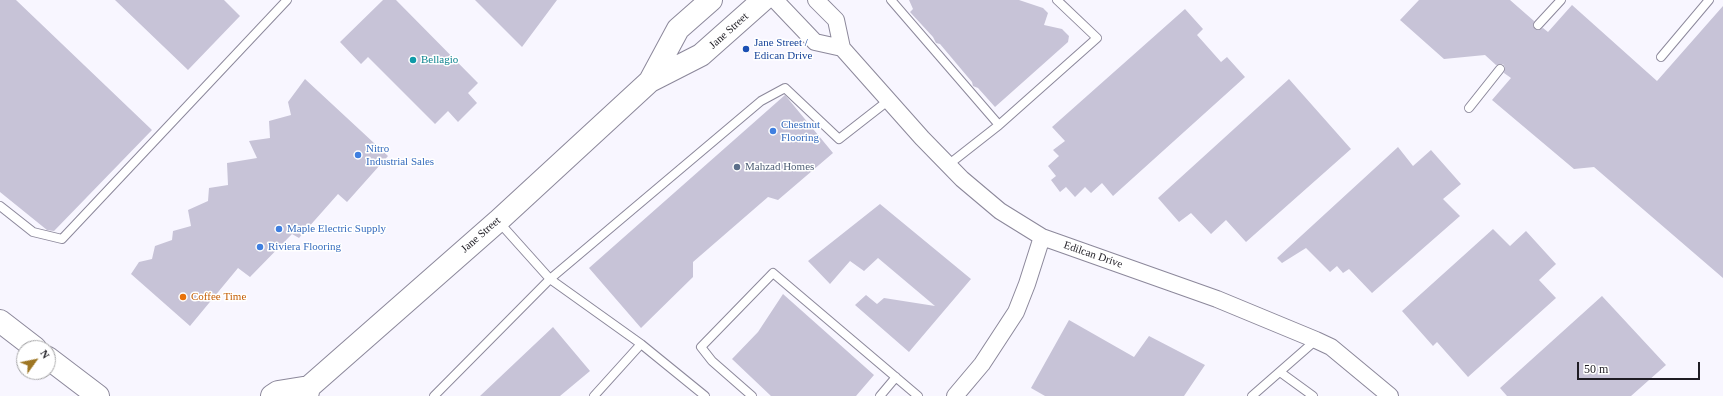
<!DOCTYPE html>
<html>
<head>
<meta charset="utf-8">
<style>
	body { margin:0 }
	#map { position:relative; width:1723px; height:396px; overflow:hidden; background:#f8f6ff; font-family:"Times New Roman",serif }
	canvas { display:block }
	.north { position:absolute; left:16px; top:340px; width:40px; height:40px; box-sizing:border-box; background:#fff; border:1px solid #a5a5a7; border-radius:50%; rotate:57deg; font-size:11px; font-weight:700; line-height:16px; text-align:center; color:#1f1d24 }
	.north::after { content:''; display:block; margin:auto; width:14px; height:18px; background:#9e7623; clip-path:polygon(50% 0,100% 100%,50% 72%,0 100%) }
	.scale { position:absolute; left:1577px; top:362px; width:123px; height:18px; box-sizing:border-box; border:2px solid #1f1d24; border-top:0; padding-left:5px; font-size:12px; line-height:14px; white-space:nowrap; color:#1f1d24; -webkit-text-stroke:3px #fff; paint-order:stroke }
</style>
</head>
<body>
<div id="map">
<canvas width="1723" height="396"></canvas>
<div class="north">N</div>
<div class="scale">50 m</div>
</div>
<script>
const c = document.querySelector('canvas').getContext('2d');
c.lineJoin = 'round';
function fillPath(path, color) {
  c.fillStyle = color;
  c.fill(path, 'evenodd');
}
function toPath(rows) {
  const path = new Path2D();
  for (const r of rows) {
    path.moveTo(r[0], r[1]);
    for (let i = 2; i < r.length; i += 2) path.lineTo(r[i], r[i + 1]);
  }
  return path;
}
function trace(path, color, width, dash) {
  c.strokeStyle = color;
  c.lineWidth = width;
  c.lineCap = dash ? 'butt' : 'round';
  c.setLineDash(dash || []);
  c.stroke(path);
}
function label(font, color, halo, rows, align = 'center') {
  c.font = font + ' "Times New Roman",serif';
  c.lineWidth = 3;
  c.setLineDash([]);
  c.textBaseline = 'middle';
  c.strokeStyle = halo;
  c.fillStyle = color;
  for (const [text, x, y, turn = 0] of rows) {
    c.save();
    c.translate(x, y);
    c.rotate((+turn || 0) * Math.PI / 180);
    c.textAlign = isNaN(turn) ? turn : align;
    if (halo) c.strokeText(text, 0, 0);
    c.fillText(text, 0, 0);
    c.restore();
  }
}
fillPath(toPath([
	[0,0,16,0,152,130,54,231,47,230,0,192],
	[115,0,224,0,240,16,188,70],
	[383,0,396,0,478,83,468,93,477,103,458,122,448,111,435,124,368,57,361,64,340,42],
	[475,0,557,0,522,47],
	[909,0,1019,0,1043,8,1048,13,1044,25,1062,29,1069,36,1068,42,995,107,978,88,973,86,972,82,940,44,936,43,933,37,910,12,913,9],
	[1419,0,1510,0,1534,21,1533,26,1535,29,1539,30,1543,28,1548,32,1572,5,1657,81,1723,6,1723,278,1594,167,1574,169,1492,100,1511,78,1504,73,1505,67,1503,64,1500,64,1496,65,1485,55,1444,59,1400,20],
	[1185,9,1203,29,1197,35,1221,62,1227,57,1245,77,1113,196,1102,183,1091,193,1085,187,1075,197,1066,187,1060,192,1051,180,1056,176,1048,166,1059,156,1053,150,1065,141,1052,127],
	[305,79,388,156,347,202,338,194,299,238,292,234,250,277,238,268,190,326,131,274,139,262,152,259,155,246,172,240,173,231,191,226,188,210,208,201,209,188,228,185,227,163,257,158,249,141,270,138,269,121,291,115,288,102],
	[1289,79,1351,149,1246,242,1226,220,1211,234,1191,213,1179,222,1158,198],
	[785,95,833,153,778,200,768,197,693,262,693,277,641,328,589,268],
	[1398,147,1413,166,1431,150,1461,184,1443,199,1460,216,1372,293,1349,269,1343,273,1337,266,1330,272,1306,248,1282,263,1277,258],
	[880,204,971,279,909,352,855,305,866,295,877,304,884,298,935,306,878,258,864,271,850,261,830,284,808,261],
	[1493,229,1510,246,1526,231,1556,264,1539,280,1556,298,1468,377,1437,342,1433,346,1402,311],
	[783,294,874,375,856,396,771,396,732,359,758,332],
	[1602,296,1666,365,1631,396,1507,396,1500,388],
	[1069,320,1134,357,1149,336,1205,365,1184,396,1045,396,1031,388],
	[553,327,590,371,560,396,480,396]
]), '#c7c3d7');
const service = toPath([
	[891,0,999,125,948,165],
	[1538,25,1561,0],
	[1661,57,1709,0],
	[1469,108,1500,69],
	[999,125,1097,38,1057,0],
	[0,206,33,232,62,239,287,0],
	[498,221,550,279,641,344,705,396],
	[1280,372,1313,396],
	[434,396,550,279,761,101,785,88,839,139,889,100],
	[594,396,641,344],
	[752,396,712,361,701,347,773,273,918,396],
	[880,396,896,377],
	[1252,396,1316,340]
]);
const minor = toPath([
	[775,0,815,42,842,48],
	[816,0,836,20,842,48,922,138,962,179,1000,211,1042,237,1217,299,1316,340,1331,347,1390,396],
	[955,396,982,364,1016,312,1027,284,1042,237]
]);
const secondary = toPath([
	[650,81,678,29,711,0],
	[0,321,35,348],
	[48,358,98,396],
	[272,396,278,392,309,387],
	[307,396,309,387,498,221,650,81,701,55,763,0]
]);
trace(service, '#8c889b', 10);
trace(minor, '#8c889b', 18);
trace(secondary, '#8c889b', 24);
trace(service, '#fff', 8);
trace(minor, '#fff', 16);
trace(secondary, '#fff', 22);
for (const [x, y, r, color] of [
	[746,49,4,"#1a4fb4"],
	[413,60,4,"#0f9aa8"],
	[773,131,4,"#3f7fe0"],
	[358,155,4,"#3f7fe0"],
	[737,167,4,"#5c6f8a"],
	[279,229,4,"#3f7fe0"],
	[260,247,4,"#3f7fe0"],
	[183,297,4,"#e8710a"]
]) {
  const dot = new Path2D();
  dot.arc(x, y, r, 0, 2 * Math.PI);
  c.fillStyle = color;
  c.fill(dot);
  trace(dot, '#fff', 1.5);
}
label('11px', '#1f1d24', '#fff', [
	["Jane Street",729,31,-42],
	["Jane Street",481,235,-41],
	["Edilcan Drive",1093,255,19]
]);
label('11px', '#164399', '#fff', [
	["Jane Street /",754,43],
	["Edican Drive",754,56]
], 'left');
label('11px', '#0d838f', '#fff', [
	["Bellagio",421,60]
], 'left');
label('11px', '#366cbe', '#fff', [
	["Chestnut",781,125],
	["Flooring",781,138],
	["Nitro",366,149],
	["Industrial Sales",366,162],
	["Maple Electric Supply",287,229],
	["Riviera Flooring",268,247]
], 'left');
label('11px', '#4e5e75', '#fff', [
	["Mahzad Homes",745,167]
], 'left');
label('11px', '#c56008', '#fff', [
	["Coffee Time",191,297]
], 'left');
</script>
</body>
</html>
